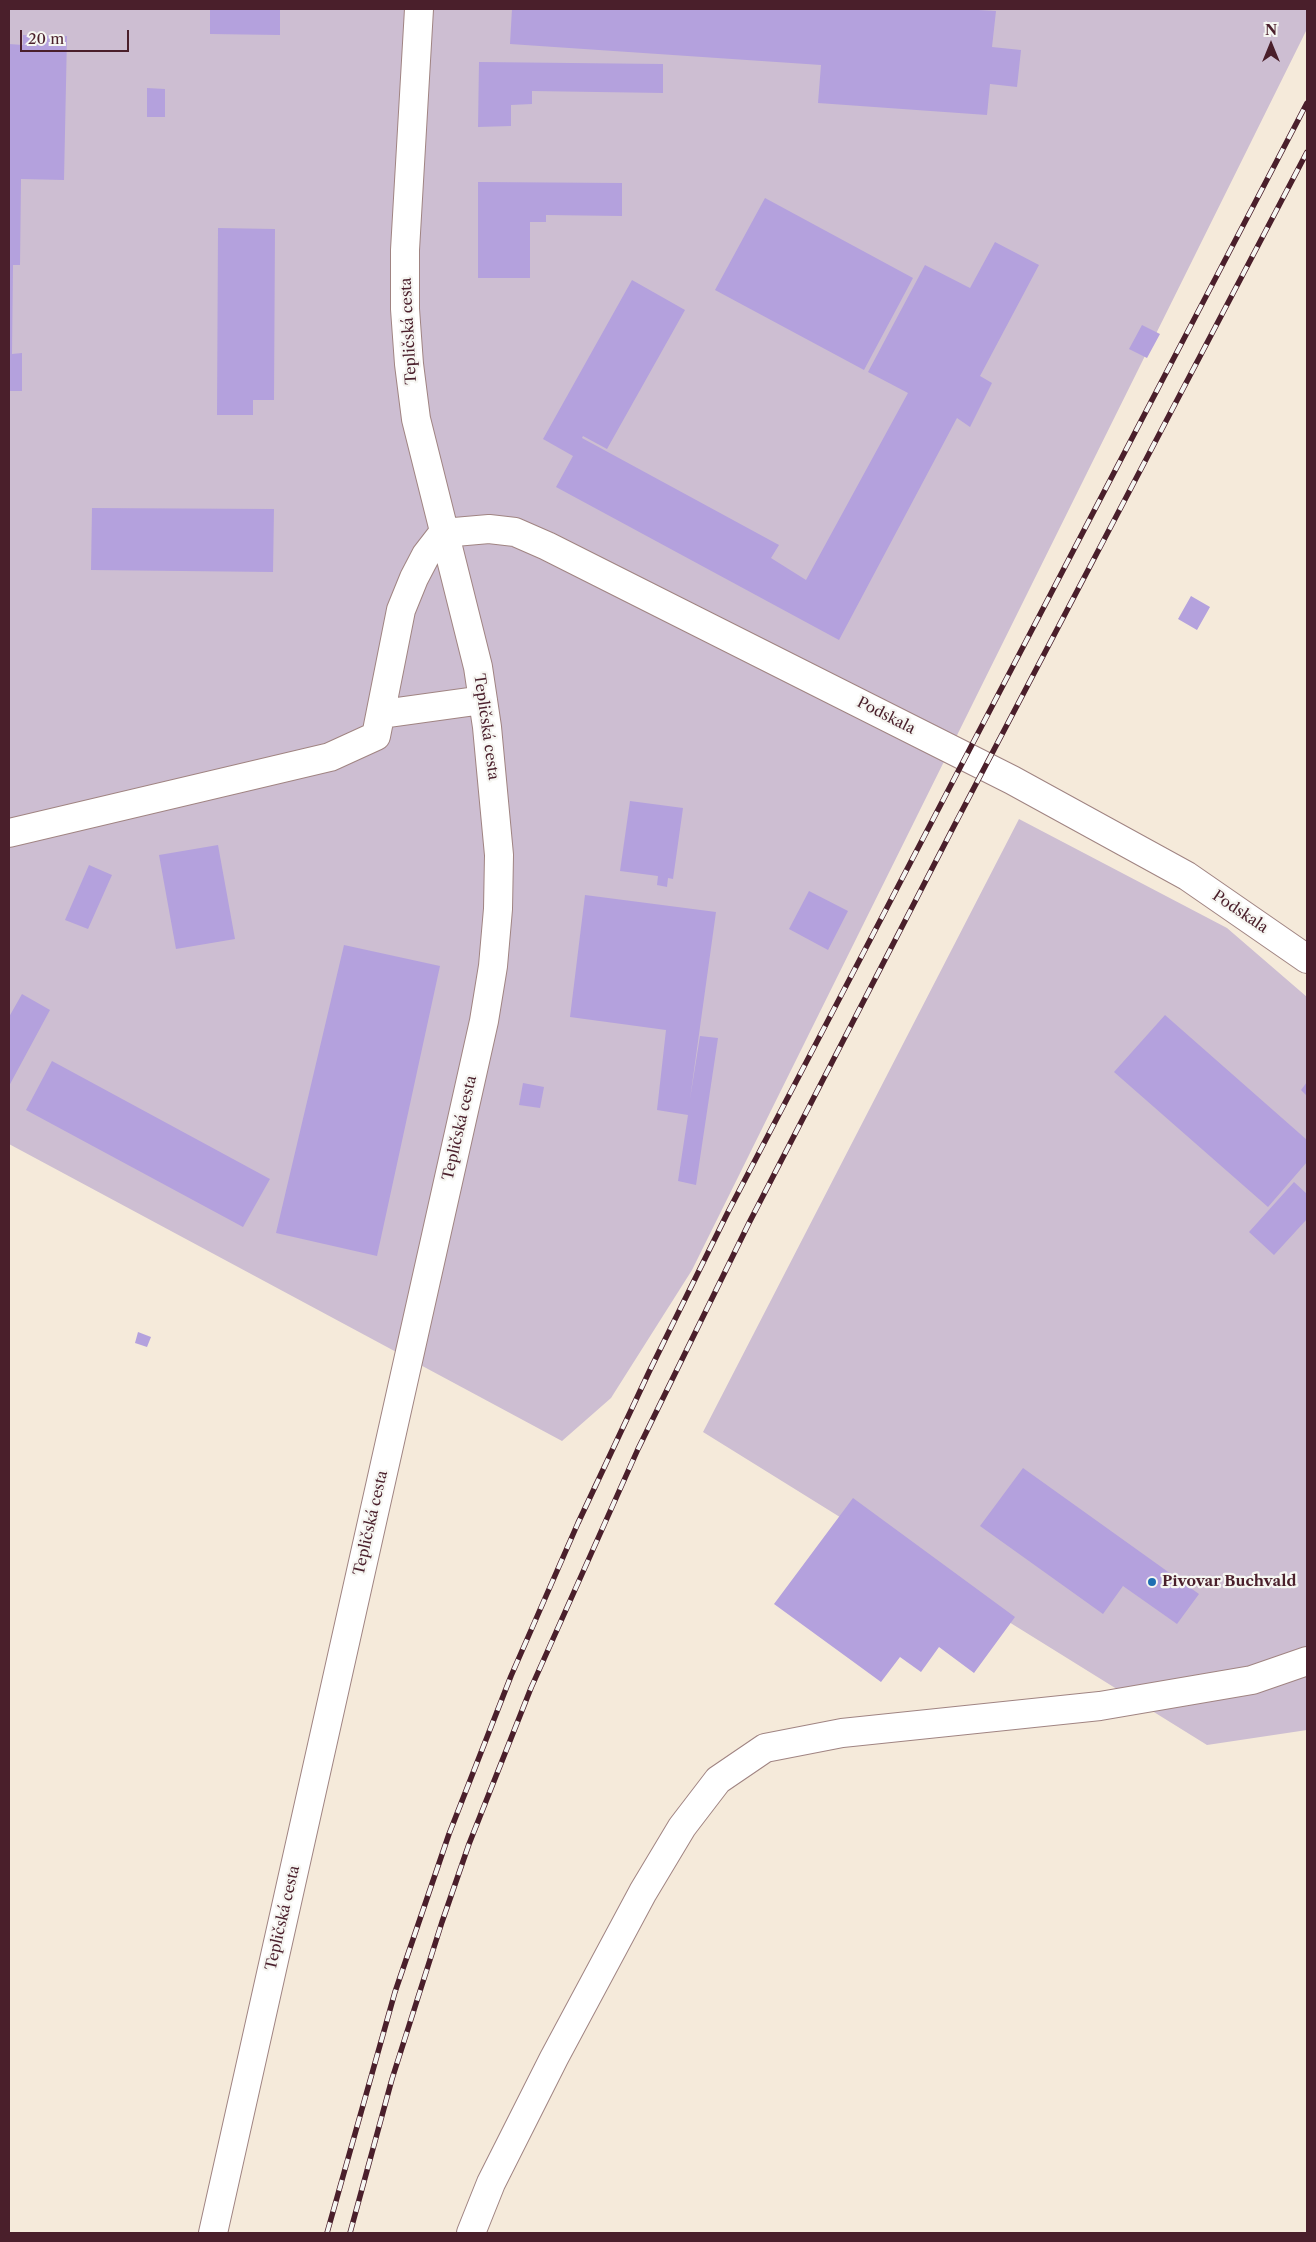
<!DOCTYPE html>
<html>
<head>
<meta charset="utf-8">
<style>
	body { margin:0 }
	#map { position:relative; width:1316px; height:2242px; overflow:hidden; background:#f5eada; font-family:"Libre Caslon Text",serif }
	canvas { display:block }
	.frame { position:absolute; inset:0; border:10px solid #4a1f2b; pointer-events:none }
	.north { position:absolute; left:1246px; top:20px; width:50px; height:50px; -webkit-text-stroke:4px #f6f6f2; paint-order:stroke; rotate:0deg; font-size:14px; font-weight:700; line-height:20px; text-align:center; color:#4a1f2b }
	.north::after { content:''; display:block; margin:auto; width:18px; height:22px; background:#4a1f2b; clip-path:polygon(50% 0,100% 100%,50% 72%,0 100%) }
	.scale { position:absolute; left:20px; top:30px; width:109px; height:22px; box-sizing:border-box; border:2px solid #4a1f2b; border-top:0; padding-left:6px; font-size:15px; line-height:18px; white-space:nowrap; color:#4a1f2b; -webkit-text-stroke:4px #f6f6f2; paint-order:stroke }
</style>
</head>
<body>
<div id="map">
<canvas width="1316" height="2242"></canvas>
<div class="frame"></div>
<div class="north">N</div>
<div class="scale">20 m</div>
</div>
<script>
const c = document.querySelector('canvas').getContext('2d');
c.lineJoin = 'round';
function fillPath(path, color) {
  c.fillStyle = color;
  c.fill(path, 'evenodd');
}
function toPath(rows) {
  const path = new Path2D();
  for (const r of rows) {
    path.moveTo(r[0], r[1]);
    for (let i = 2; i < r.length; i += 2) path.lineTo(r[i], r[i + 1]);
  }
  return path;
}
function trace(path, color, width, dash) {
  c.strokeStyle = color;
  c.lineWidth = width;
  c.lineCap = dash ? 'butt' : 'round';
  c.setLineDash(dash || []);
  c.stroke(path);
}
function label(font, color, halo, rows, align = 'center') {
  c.font = font + ' "Libre Caslon Text",serif';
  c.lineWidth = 4.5;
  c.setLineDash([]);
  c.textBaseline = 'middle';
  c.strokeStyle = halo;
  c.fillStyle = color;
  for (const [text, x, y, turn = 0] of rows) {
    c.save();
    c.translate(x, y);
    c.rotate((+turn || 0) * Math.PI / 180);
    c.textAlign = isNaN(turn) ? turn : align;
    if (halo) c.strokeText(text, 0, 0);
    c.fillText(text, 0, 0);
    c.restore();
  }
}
fillPath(toPath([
	[9,9,1307,9,1307,29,692,1270,611,1398,562,1441,9,1144],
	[1019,819,1227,928,1307,997,1307,1730,1207,1745,703,1432]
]), '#cdbed2');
fillPath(toPath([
	[210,9,280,9,280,35,210,34],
	[512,9,961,9,996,11,992,47,1021,50,1017,87,990,84,987,115,818,103,821,65,510,44],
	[23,35,67,36,64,180,21,179,20,265,13,265,12,354,22,353,22,391,9,391,9,44,23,45],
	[479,62,663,64,663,93,532,91,532,104,511,105,511,126,478,127],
	[147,88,165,89,165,117,147,117],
	[478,182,622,183,622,216,546,215,546,222,530,222,530,278,478,278],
	[765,198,913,278,864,370,715,290],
	[218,228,275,229,274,400,253,400,253,415,217,415],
	[995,242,1039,265,980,376,992,383,970,427,957,418,839,640,556,487,573,456,543,439,632,280,685,310,607,449,583,436,582,438,779,545,771,558,806,580,908,393,868,372,925,265,970,288],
	[1142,325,1160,334,1147,358,1129,349],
	[92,508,274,509,273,572,91,570],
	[1191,596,1210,607,1197,630,1178,619],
	[630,801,683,808,673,879,668,878,667,887,657,885,658,876,620,871],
	[218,845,235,939,176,949,159,855],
	[89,865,112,875,88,929,65,920],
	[809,891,848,911,828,950,789,929],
	[585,895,716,912,690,1099,700,1036,718,1038,696,1185,678,1181,688,1115,657,1110,666,1030,570,1017],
	[344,945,440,966,377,1256,276,1233],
	[22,994,50,1010,9,1086,9,1017],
	[1165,1015,1307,1140,1307,1162,1268,1207,1114,1072],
	[52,1061,270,1179,243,1227,26,1110],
	[1307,1082,1307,1096,1301,1090],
	[523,1083,544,1087,540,1108,519,1105],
	[1294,1182,1307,1194,1307,1219,1274,1255,1249,1232],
	[138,1332,151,1337,147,1347,135,1343],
	[1023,1468,1199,1594,1177,1624,1123,1586,1103,1614,980,1526],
	[853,1498,1015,1617,974,1673,939,1647,921,1672,900,1657,881,1682,774,1604]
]), '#b4a1dd');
const minor = toPath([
	[443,533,489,529,515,532,547,546,1012,780,1187,876,1307,959],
	[382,714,483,700],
	[9,833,330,757,376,736,401,610,414,578,426,555,443,533],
	[213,2233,484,1021,493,966,498,909,499,855,487,727,478,667,416,419,409,364,405,309,405,250,419,9],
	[471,2233,491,2183,554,2058,643,1892,682,1827,718,1780,765,1748,842,1733,1100,1706,1252,1680,1307,1661]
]);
trace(minor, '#a08482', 30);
trace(minor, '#fff', 28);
const rail = toPath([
	[327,2233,395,1992,449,1834,511,1676,578,1523,649,1372,728,1212,1307,103],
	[350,2233,392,2079,442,1922,469,1844,531,1688,638,1449,749,1223,954,826,1307,152]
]);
trace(rail, '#4a1f2b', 5.5);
trace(rail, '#f6f6f2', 4, [11]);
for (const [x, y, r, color] of [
	[1152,1582,5,"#1f6fb2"]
]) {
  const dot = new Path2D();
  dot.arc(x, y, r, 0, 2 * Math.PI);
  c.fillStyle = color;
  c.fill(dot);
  trace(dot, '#f6f6f2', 2);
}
label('15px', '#4a1f2b', '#f6f6f2', [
	["Tepličská cesta",409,331,-93],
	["Podskala",886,716,27],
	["Tepličská cesta",486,727,82],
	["Podskala",1240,912,34],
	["Tepličská cesta",460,1128,-77],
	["Tepličská cesta",371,1523,-77],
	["Tepličská cesta",283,1918,-77]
]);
label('bold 15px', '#4a1f2b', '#f6f6f2', [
	["Pivovar Buchvald",1162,1582]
], 'left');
</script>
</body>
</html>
